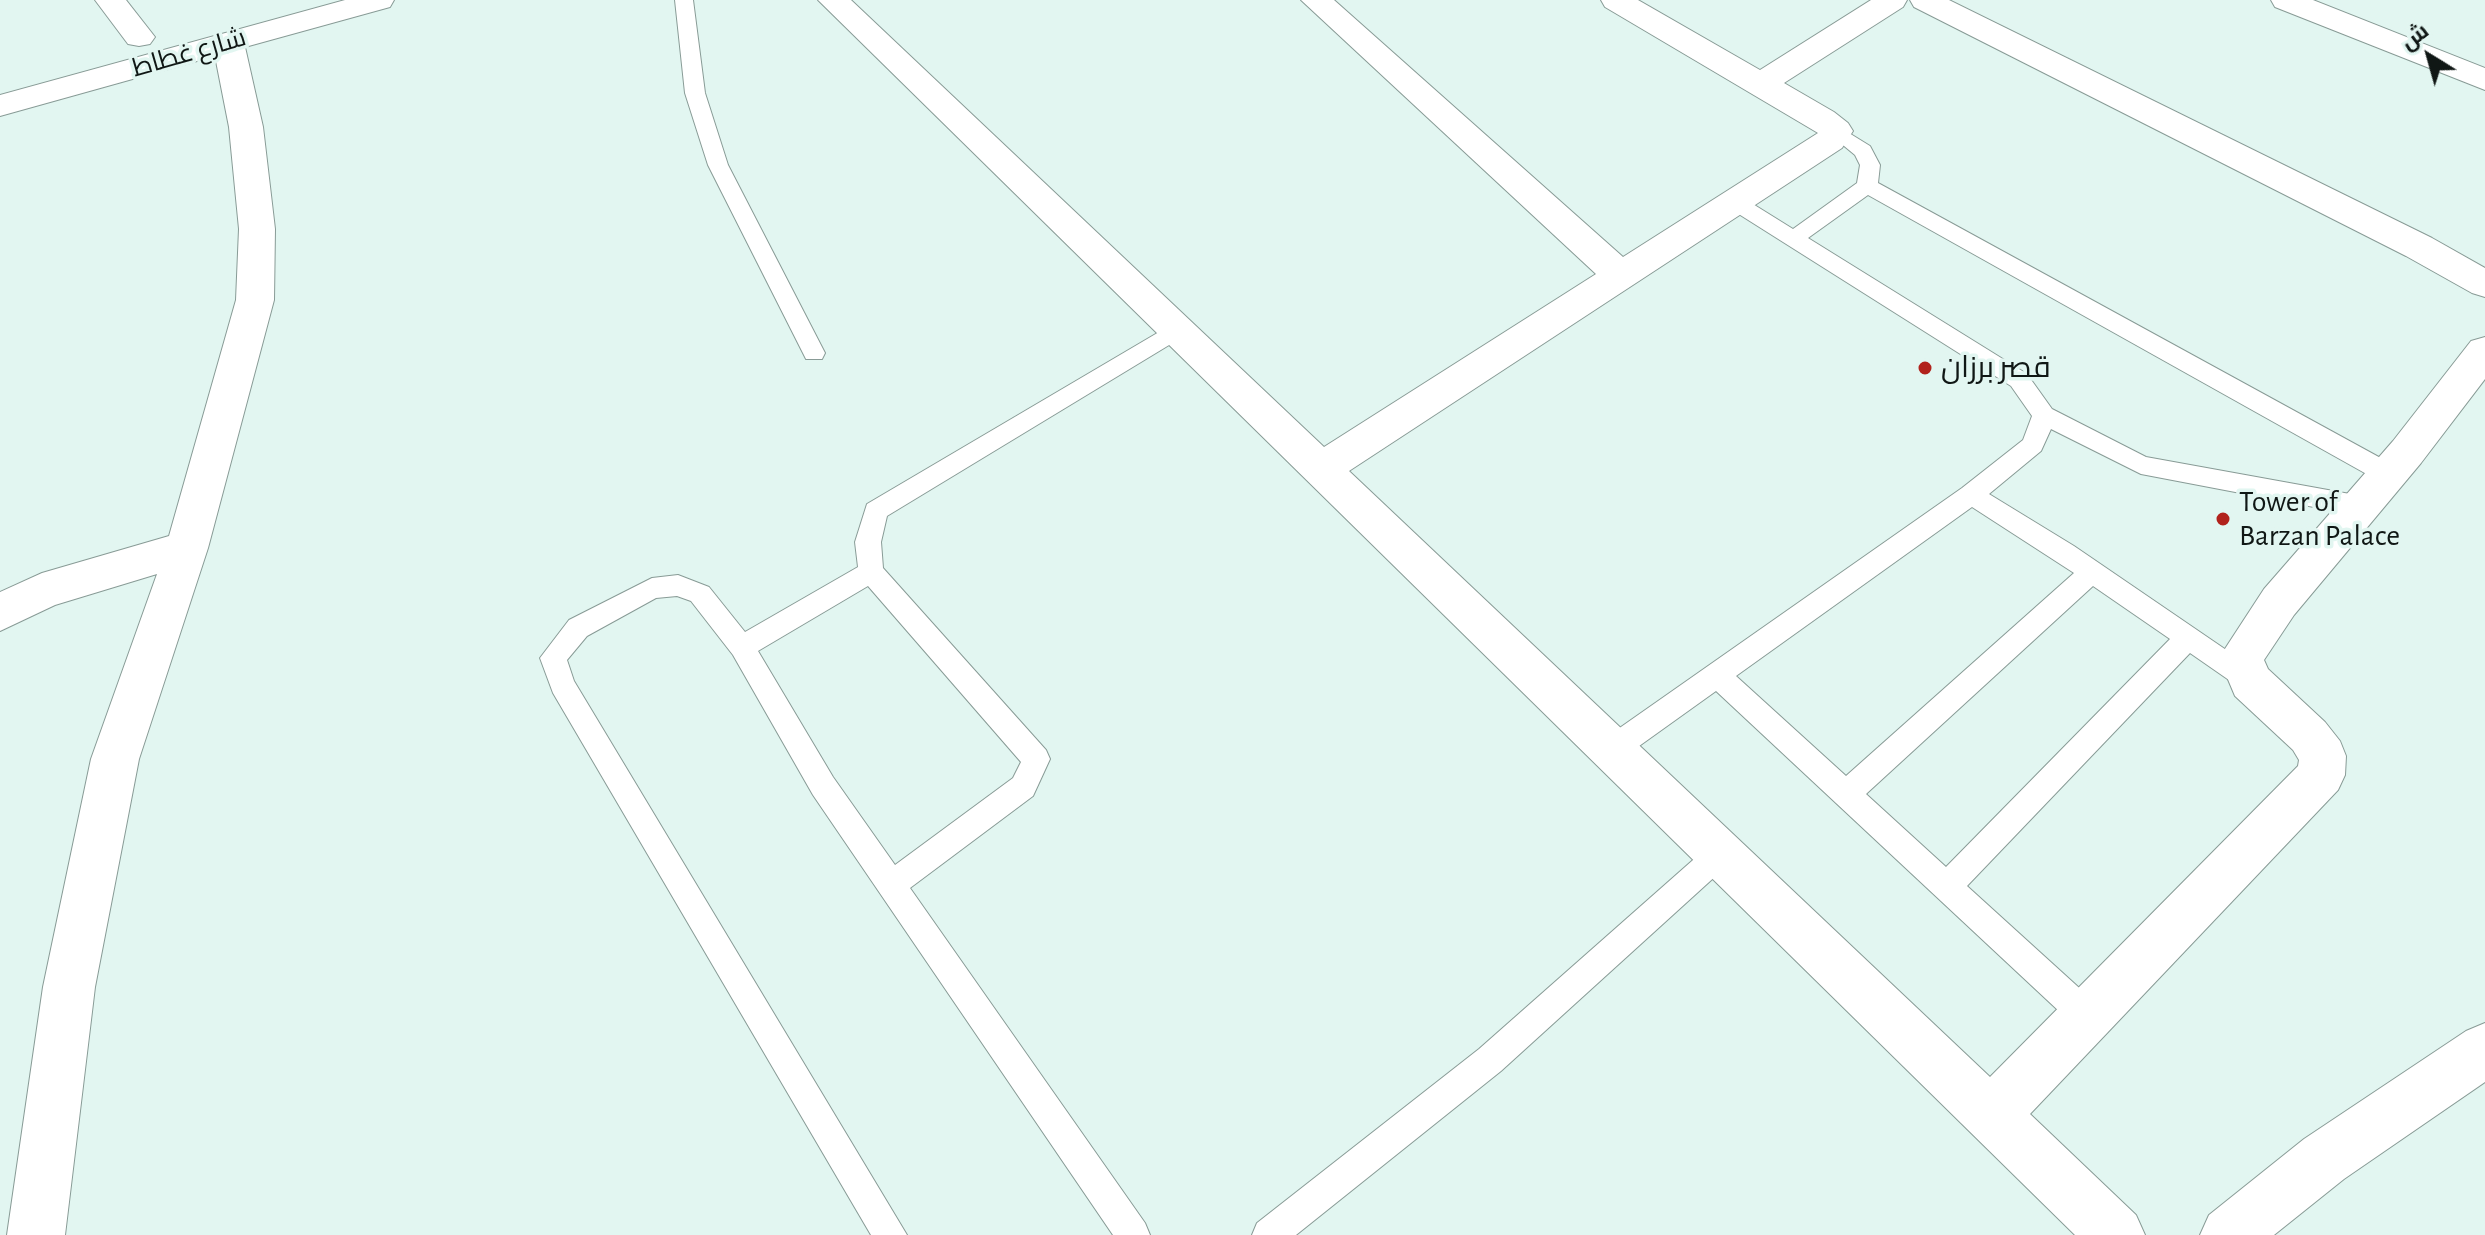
<!DOCTYPE html>
<html>
<head>
<meta charset="utf-8">
<style>
	body { margin:0 }
	#map { position:relative; width:2485px; height:1235px; overflow:hidden; background:#e2f6f1; font-family:"Alegreya Sans",Cairo,sans-serif }
	canvas { display:block }
	.north { position:absolute; left:2389px; top:16px; width:80px; height:80px; -webkit-text-stroke:6px #e2f6f1; paint-order:stroke; rotate:323deg; font-size:22px; font-weight:700; line-height:32px; text-align:center; color:#101715 }
	.north::after { content:''; display:block; margin:auto; width:28px; height:36px; background:#101715; clip-path:polygon(50% 0,100% 100%,50% 72%,0 100%) }
</style>
</head>
<body>
<div id="map">
<canvas width="2485" height="1235"></canvas>
<div class="north">ش</div>
</div>
<script>
const c = document.querySelector('canvas').getContext('2d');
c.lineJoin = 'round';
function toPath(rows) {
  const path = new Path2D();
  for (const r of rows) {
    path.moveTo(r[0], r[1]);
    for (let i = 2; i < r.length; i += 2) path.lineTo(r[i], r[i + 1]);
  }
  return path;
}
function trace(path, color, width, dash) {
  c.strokeStyle = color;
  c.lineWidth = width;
  c.lineCap = dash ? 'butt' : 'round';
  c.setLineDash(dash || []);
  c.stroke(path);
}
function fillPath(path, color) {
  c.fillStyle = color;
  c.fill(path, 'evenodd');
}
function label(font, color, halo, rows, align = 'center') {
  c.font = font + ' "Alegreya Sans",Cairo,sans-serif';
  c.lineWidth = 7;
  c.setLineDash([]);
  c.textBaseline = 'middle';
  c.strokeStyle = halo;
  c.fillStyle = color;
  for (const [text, x, y, turn = 0] of rows) {
    c.save();
    c.translate(x, y);
    c.rotate((+turn || 0) * Math.PI / 180);
    c.textAlign = isNaN(turn) ? turn : align;
    if (halo) c.strokeText(text, 0, 0);
    c.fillText(text, 0, 0);
    c.restore();
  }
}
const lane = toPath([
	[675,0,693,0,705,93,728,165,825,353,822,359,806,359,708,165,685,93,675,0],
	[1836,125,1870,146,1880,165,1878,183,2397,467,2400,474,2397,481,2388,483,2379,481,1868,195,1808,238,2027,374,2052,409,2146,457,2361,496,2370,499,2373,506,2370,513,2361,516,2141,474,2051,429,2041,451,1989,494,2074,546,2257,671,2261,679,2257,687,2248,690,2239,687,2190,653,1967,886,2098,1005,2103,1016,2098,1027,2087,1031,2076,1027,1716,691,1621,759,1611,762,1601,759,1597,750,1601,741,1962,488,2023,440,2032,416,2011,386,1726,206,1723,201,1726,196,1740,196,1793,229,1857,183,1860,165,1855,155,1826,131,1836,125],
	[1972,507,2074,573,1846,776,1736,676,1972,507],
	[2093,586,2170,639,1946,867,1866,794,2093,586],
	[1176,322,1184,324,1187,330,1184,336,887,516,881,542,883,568,1046,750,1050,759,1033,796,910,888,1145,1223,1150,1235,1113,1235,813,795,733,655,691,601,677,596,656,598,587,636,567,660,574,681,907,1235,871,1235,553,693,540,658,569,620,652,578,678,575,709,587,745,632,858,567,855,542,867,504,1176,322],
	[868,586,1021,762,1013,778,895,865,833,777,758,651,868,586],
	[1720,841,1730,845,1734,854,1730,863,1501,1071,1296,1235,1252,1235,1257,1223,1479,1049,1710,845,1720,841]
]);
const street = toPath([
	[345,0,394,0,390,7,245,47,263,127,275,229,274,300,208,548,139,759,95,987,65,1235,7,1235,43,987,91,759,157,574,55,605,0,631,0,592,42,573,169,536,236,300,239,229,229,127,215,56,0,116,0,95,345,0],
	[818,0,851,0,1324,447,1596,274,1301,0,1334,0,1623,257,1818,133,1605,7,1601,0,1638,0,1760,70,1871,0,1907,0,1903,7,1784,83,1834,112,1848,123,1853,131,1842,148,1349,471,1990,1077,2298,766,2299,760,2293,750,2235,696,2219,658,2264,589,2393,441,2471,341,2485,337,2485,379,2421,463,2294,615,2264,660,2268,669,2325,722,2340,741,2346,756,2345,775,2338,790,2030,1114,2136,1215,2145,1235,2075,1235,818,0],
	[1910,0,1949,0,2432,238,2485,268,2485,297,2472,293,2406,256,1914,7,1910,0],
	[2271,0,2313,0,2485,68,2485,90,2275,7,2271,0],
	[2485,1023,2485,1082,2344,1179,2274,1235,2200,1235,2209,1215,2304,1139,2466,1031,2485,1023]
]);
const secondary = toPath([
	[95,0,126,0,155,37,150,44,139,46,128,44,95,0]
]);
trace(lane, '#889b96', 2);
trace(street, '#889b96', 2);
trace(secondary, '#889b96', 2);
fillPath(lane, '#fff');
fillPath(street, '#fff');
fillPath(secondary, '#fff');
for (const [x, y, r, color] of [
	[1925,368,8,"#b1221c"],
	[2223,519,8,"#b1221c"]
]) {
  const dot = new Path2D();
  dot.arc(x, y, r, 0, 2 * Math.PI);
  c.fillStyle = color;
  c.fill(dot);
  trace(dot, '#e2f6f1', 3);
}
label('26px', '#101715', '#e2f6f1', [
	["شارع غطاط",189,53,-16]
]);
label('30px', '#101715', '#e2f6f1', [
	["قصر برزان",1941,368],
	["Tower of",2239,502],
	["Barzan Palace",2239,536]
], 'left');
</script>
</body>
</html>
